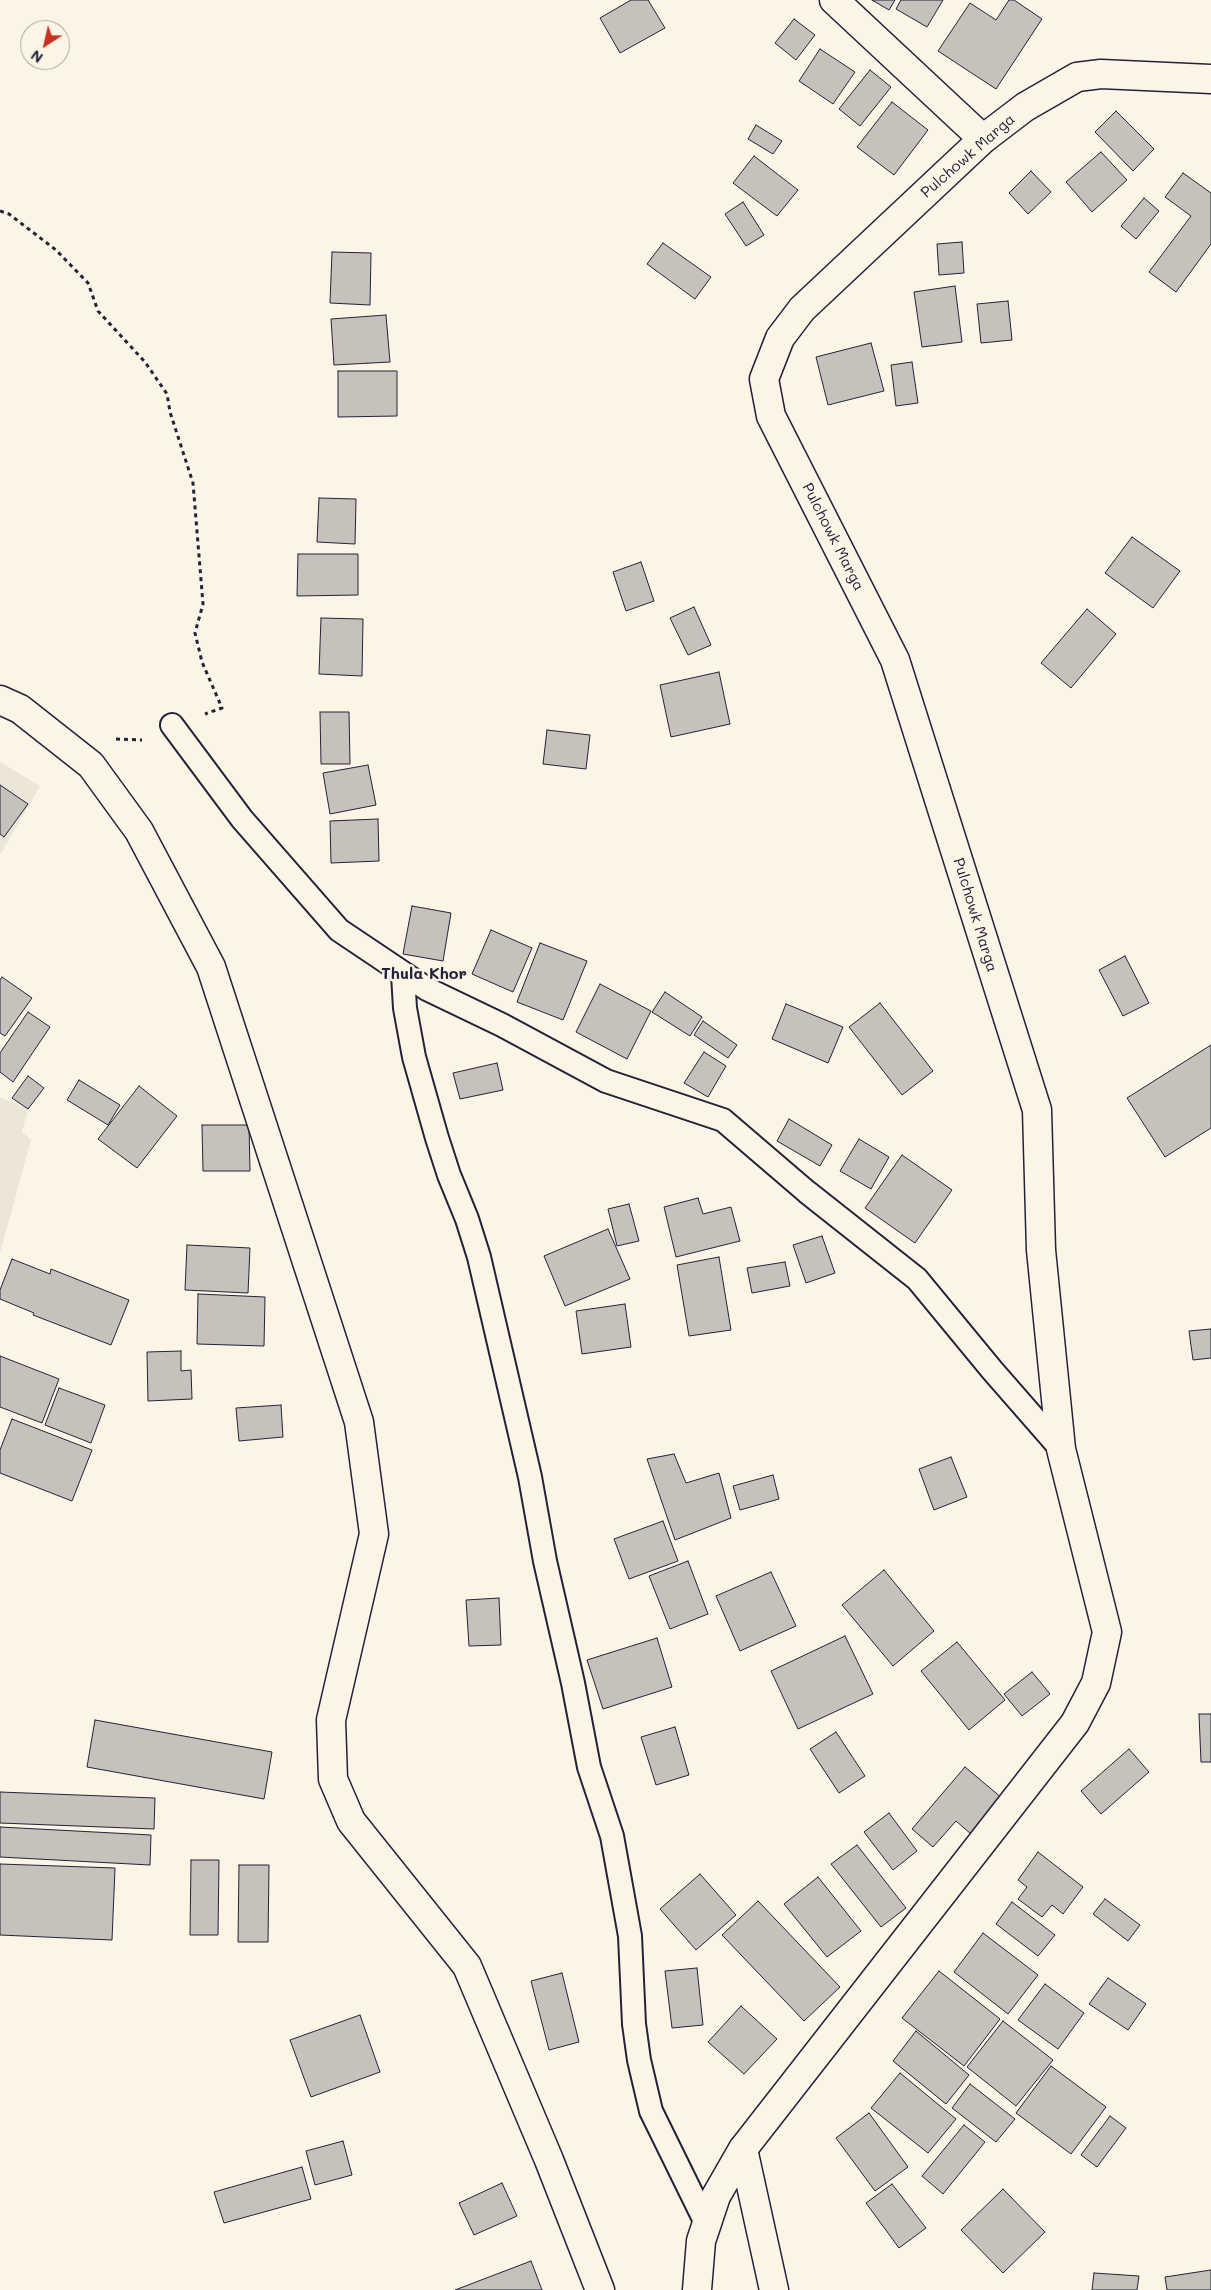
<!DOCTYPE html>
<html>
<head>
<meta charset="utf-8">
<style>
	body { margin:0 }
	#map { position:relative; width:1211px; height:2290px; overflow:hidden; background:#fcf5e5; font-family:Mali,sans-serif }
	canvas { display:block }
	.north { position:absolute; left:20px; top:20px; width:50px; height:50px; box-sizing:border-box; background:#fcf5e5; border:1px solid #a5a1a1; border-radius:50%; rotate:215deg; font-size:14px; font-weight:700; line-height:20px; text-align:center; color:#22223b }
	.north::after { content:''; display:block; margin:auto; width:18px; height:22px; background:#c8321e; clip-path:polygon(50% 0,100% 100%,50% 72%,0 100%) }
</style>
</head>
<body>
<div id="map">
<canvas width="1211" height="2290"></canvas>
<div class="north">N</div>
</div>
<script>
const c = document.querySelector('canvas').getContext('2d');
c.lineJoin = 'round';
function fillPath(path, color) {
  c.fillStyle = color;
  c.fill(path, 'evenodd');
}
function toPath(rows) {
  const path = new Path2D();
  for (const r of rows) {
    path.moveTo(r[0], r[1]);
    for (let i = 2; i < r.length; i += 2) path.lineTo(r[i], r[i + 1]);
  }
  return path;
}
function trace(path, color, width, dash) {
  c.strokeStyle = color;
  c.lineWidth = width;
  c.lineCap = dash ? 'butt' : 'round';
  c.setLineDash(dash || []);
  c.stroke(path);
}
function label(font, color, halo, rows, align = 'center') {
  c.font = font + ' Mali,sans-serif';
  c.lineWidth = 5;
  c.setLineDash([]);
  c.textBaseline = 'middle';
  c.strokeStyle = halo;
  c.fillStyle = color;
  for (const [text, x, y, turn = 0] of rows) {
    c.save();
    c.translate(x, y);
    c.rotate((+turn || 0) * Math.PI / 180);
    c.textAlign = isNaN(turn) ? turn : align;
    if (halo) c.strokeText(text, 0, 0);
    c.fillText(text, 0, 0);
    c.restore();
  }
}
fillPath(toPath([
	[0,762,40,786,0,855],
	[0,1097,28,1109,22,1132,31,1140,0,1253]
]), '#ece5d8');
const building = toPath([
	[631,0,648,0,665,28,620,53,600,18,631,0],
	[872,0,895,0,889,10,872,0],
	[901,0,943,0,927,27,896,9,901,0],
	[1009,0,1014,0,1042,19,996,89,938,51,970,3,996,20,1009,0],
	[794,19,815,35,796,60,775,43,794,19],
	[820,49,855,72,833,104,799,81,820,49],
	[870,70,891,87,860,126,839,109,870,70],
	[892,102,928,130,894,175,857,147,892,102],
	[1116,111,1154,149,1133,171,1095,132,1116,111],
	[756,125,782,141,773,154,748,139,756,125],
	[1101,152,1127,180,1092,212,1066,182,1101,152],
	[754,156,798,190,777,216,733,183,754,156],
	[1031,171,1051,192,1028,214,1009,193,1031,171],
	[1183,173,1211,193,1211,244,1176,292,1149,272,1191,216,1165,197,1183,173],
	[1144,198,1159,211,1136,239,1121,226,1144,198],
	[743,202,764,235,746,246,725,214,743,202],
	[962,242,964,273,939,275,937,244,962,242],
	[663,243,711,277,695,299,647,264,663,243],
	[332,252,371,253,370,305,330,303,332,252],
	[955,286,962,342,922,347,914,292,955,286],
	[1008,301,1012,340,981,343,977,304,1008,301],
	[386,315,390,362,334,365,331,319,386,315],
	[871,343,884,391,828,405,816,357,871,343],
	[912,362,918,403,896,406,891,365,912,362],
	[338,371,397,371,397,416,338,417,338,371],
	[319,498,356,499,355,544,317,542,319,498],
	[1132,537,1180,571,1153,608,1105,573,1132,537],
	[298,554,358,554,358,595,297,596,298,554],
	[641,562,654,601,626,611,613,572,641,562],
	[694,607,711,645,688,655,670,618,694,607],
	[1087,609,1116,634,1071,688,1041,663,1087,609],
	[321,618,363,619,362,676,319,674,321,618],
	[719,672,730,724,671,737,660,685,719,672],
	[320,712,349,712,350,764,321,764,320,712],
	[547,730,590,735,586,769,543,764,547,730],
	[368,765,376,805,330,814,323,773,368,765],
	[0,785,28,804,4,837,0,834,0,785],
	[378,819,379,861,331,863,330,821,378,819],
	[412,906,451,913,443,961,403,954,412,906],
	[491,930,532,948,513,992,472,974,491,930],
	[540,943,587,961,563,1020,517,1002,540,943],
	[1125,956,1149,1003,1123,1016,1099,970,1125,956],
	[2,977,32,998,5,1036,0,1033,0,980,2,977],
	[600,984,651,1011,627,1059,576,1032,600,984],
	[665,992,702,1017,690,1036,652,1012,665,992],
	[880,1003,933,1071,902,1095,849,1027,880,1003],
	[786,1004,843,1027,828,1063,772,1039,786,1004],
	[28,1012,50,1027,13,1082,0,1072,0,1053,28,1012],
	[703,1021,737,1045,728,1058,694,1035,703,1021],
	[1211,1045,1211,1128,1165,1157,1127,1098,1211,1045],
	[704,1052,726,1066,708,1097,684,1083,704,1052],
	[497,1063,503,1090,460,1099,453,1073,497,1063],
	[28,1076,44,1088,28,1109,12,1098,28,1076],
	[79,1080,120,1105,108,1125,67,1100,79,1080],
	[139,1086,177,1116,137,1168,98,1139,139,1086],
	[789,1119,832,1145,820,1166,777,1141,789,1119],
	[202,1125,249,1125,250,1171,203,1171,202,1125],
	[859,1139,889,1157,871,1189,840,1171,859,1139],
	[902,1155,952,1190,915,1243,865,1208,902,1155],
	[698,1198,703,1214,731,1207,740,1241,676,1257,664,1207,698,1198],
	[629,1204,639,1241,617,1246,608,1209,629,1204],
	[608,1229,630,1279,565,1306,544,1256,608,1229],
	[822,1236,835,1273,806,1283,793,1245,822,1236],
	[187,1245,250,1248,248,1293,185,1290,187,1245],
	[719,1257,731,1330,689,1336,677,1265,719,1257],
	[12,1259,50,1274,51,1269,129,1300,111,1345,33,1315,34,1313,0,1299,0,1290,12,1259],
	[785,1262,790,1286,752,1293,747,1268,785,1262],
	[198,1294,265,1297,264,1346,197,1344,198,1294],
	[625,1304,631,1347,582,1354,576,1311,625,1304],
	[1211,1329,1211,1358,1193,1360,1189,1331,1211,1329],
	[181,1351,181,1371,191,1370,192,1399,148,1401,147,1352,181,1351],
	[0,1356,59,1379,42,1423,0,1407,0,1356],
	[59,1388,105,1405,91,1443,45,1425,59,1388],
	[281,1405,283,1437,239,1441,236,1408,281,1405],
	[12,1419,92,1450,72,1501,0,1473,0,1450,12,1419],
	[674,1454,686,1483,719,1473,731,1518,675,1540,647,1459,674,1454],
	[951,1457,967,1497,934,1510,919,1469,951,1457],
	[773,1475,779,1499,740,1510,733,1486,773,1475],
	[663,1521,678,1561,629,1579,614,1539,663,1521],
	[688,1561,708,1614,670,1629,649,1576,688,1561],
	[884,1570,934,1631,893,1666,842,1605,884,1570],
	[771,1572,796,1626,740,1651,716,1596,771,1572],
	[499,1598,501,1645,469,1646,466,1600,499,1598],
	[845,1636,873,1694,798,1729,771,1671,845,1636],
	[657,1638,672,1687,603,1709,587,1660,657,1638],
	[957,1642,1005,1700,969,1730,921,1671,957,1642],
	[1032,1672,1050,1694,1022,1716,1004,1694,1032,1672],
	[1199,1714,1211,1714,1211,1762,1201,1762,1199,1714],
	[95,1720,272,1752,264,1799,87,1767,95,1720],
	[675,1727,689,1775,656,1785,641,1737,675,1727],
	[836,1732,865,1776,839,1793,810,1749,836,1732],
	[1129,1749,1149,1772,1101,1814,1081,1791,1129,1749],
	[965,1767,1002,1798,971,1834,956,1821,933,1847,912,1829,965,1767],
	[0,1792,155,1798,154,1829,0,1823,0,1792],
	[889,1813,917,1851,893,1870,864,1832,889,1813],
	[0,1827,151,1835,150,1865,0,1857,0,1827],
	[857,1845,906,1908,881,1927,831,1864,857,1845],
	[1038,1852,1083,1887,1063,1914,1052,1905,1042,1917,1018,1899,1027,1887,1018,1880,1038,1852],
	[191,1860,219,1860,218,1935,190,1935,191,1860],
	[0,1864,115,1868,112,1940,0,1935,0,1864],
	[239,1865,269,1865,268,1942,238,1942,239,1865],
	[700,1874,736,1915,696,1950,660,1909,700,1874],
	[818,1877,861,1931,827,1957,784,1904,818,1877],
	[1105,1899,1140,1925,1128,1941,1093,1914,1105,1899],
	[758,1901,840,1987,804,2021,722,1935,758,1901],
	[1012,1902,1055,1935,1038,1956,996,1924,1012,1902],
	[983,1933,1038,1975,1008,2014,954,1972,983,1933],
	[697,1968,703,2025,672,2028,665,1971,697,1968],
	[939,1971,1000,2019,964,2066,902,2018,939,1971],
	[562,1973,579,2042,549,2050,531,1981,562,1973],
	[1108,1978,1146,2004,1128,2030,1089,2004,1108,1978],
	[1045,1984,1084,2013,1058,2049,1018,2020,1045,1984],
	[741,2006,777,2039,744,2074,708,2042,741,2006],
	[360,2015,380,2072,311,2097,290,2040,360,2015],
	[1003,2021,1053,2060,1016,2106,967,2067,1003,2021],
	[916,2031,969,2075,946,2104,893,2061,916,2031],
	[1051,2066,1106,2107,1071,2154,1016,2113,1051,2066],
	[900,2073,956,2119,928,2153,871,2108,900,2073],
	[970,2084,1015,2119,996,2142,952,2108,970,2084],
	[869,2113,908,2167,875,2191,836,2138,869,2113],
	[1110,2116,1126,2128,1097,2167,1081,2155,1110,2116],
	[964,2125,985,2142,943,2194,922,2176,964,2125],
	[343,2141,352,2175,315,2185,306,2151,343,2141],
	[302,2167,311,2199,224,2223,214,2192,302,2167],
	[502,2183,517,2216,474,2235,459,2203,502,2183],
	[892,2184,926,2228,899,2248,866,2203,892,2184],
	[1003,2189,1045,2232,1003,2273,961,2230,1003,2189],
	[531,2261,542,2290,455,2290,531,2261],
	[1211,2270,1211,2290,1167,2290,1165,2277,1211,2270],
	[1094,2273,1139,2276,1137,2290,1092,2290,1094,2273]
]);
fillPath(building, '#c6c1bb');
trace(building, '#22223b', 1);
const lane = toPath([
	[172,725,242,819,339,930,427,989,502,1025,606,1081,723,1120,807,1192,917,1279,992,1370,1061,1449],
	[403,975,405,1008,414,1057,437,1138,449,1175,467,1219,479,1257,530,1477,545,1561,573,1683,589,1767,612,1836,630,1936,634,2024,639,2060,651,2111,707,2225]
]);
const street = toPath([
	[834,0,983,139],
	[743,2149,774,2290]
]);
const secondary = toPath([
	[0,700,20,709,91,765,139,831,211,967,359,1422,374,1534,331,1720,333,1779,351,1821,467,1966,549,2160,600,2290],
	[697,2290,701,2241,716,2196,743,2149,1075,1723,1096,1683,1107,1632,1061,1449,1041,1250,1037,1110,895,660,771,416,764,379,780,338,802,309,983,139,1025,107,1077,77,1101,74,1211,79]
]);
trace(lane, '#22223b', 26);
trace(street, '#22223b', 31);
trace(secondary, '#22223b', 31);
trace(toPath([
	[0,211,9,214,56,250,88,283,98,311,145,362,167,394,170,412,193,483,203,604,195,633,202,662,222,708,205,714],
	[116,739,142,740]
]), '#22223b', 3, [4, 4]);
trace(lane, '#fcf5e5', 22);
trace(street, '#fcf5e5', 28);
trace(secondary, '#fcf5e5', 28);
label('15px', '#22223b', '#fcf5e5', [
	["Pulchowk Marga",968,156,-41],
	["Pulchowk Marga",833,537,63],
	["Pulchowk Marga",975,915,73]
]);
label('bold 16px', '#22223b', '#fcf5e5', [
	["Thula Khor",424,974]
]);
</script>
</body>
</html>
